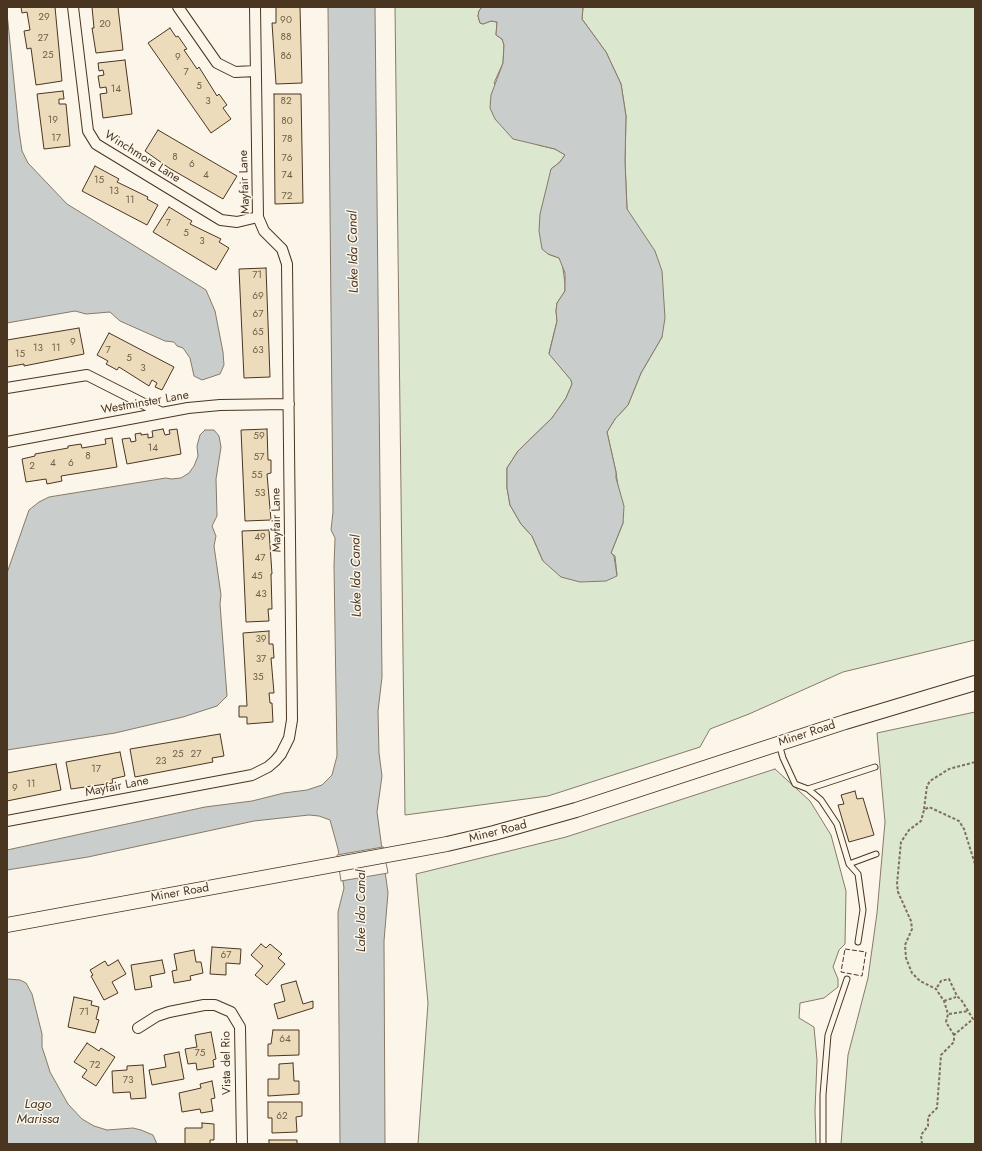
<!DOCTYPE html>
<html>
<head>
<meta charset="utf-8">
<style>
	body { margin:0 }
	#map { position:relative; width:982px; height:1151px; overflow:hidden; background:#fbf6e9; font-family:Jost,sans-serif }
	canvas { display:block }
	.frame { position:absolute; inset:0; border:8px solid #4a3520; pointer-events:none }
</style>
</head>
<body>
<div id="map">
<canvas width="982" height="1151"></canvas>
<div class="frame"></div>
</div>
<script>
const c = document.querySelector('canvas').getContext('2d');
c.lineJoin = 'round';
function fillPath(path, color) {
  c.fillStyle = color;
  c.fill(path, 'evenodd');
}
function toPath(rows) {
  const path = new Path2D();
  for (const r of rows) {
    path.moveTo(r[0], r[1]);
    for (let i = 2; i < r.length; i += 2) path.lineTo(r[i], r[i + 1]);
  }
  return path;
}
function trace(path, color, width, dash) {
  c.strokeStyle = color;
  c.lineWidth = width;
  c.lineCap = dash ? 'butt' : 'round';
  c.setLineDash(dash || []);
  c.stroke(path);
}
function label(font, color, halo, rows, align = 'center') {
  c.font = font + ' Jost,sans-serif';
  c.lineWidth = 3;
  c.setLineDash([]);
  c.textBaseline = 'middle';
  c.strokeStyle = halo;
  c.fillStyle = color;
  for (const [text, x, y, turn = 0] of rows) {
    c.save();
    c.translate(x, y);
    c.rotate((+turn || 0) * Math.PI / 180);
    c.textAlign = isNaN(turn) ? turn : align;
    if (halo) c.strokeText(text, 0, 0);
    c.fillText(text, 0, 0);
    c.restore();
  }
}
const green = toPath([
	[395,7,482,7,479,11,478,16,480,23,483,24,491,21,497,22,496,35,502,39,504,45,503,63,494,83,538,145,555,149,565,155,560,162,551,169,548,254,559,258,562,262,565,283,565,291,557,303,556,311,557,321,549,353,571,380,572,384,566,398,552,418,518,451,507,468,507,488,510,505,521,524,532,536,543,561,617,575,615,556,611,553,623,523,616,472,607,432,615,419,628,405,641,373,662,337,630,216,627,209,625,161,626,116,621,84,606,52,582,19,583,7,975,7,975,640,843,672,749,714,710,729,700,747,548,796,405,815,395,7],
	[975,712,975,1144,841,1144,848,1055,868,978,877,913,885,822,877,733,975,712],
	[775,769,810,801,831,835,846,891,845,944,839,950,833,967,838,979,838,987,824,998,800,1003,799,1018,814,1027,817,1060,815,1111,816,1144,418,1144,428,1003,416,874,566,837,775,769]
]);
fillPath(green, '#dce7d0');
trace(green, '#887966', 1);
const water = toPath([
	[328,7,375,7,382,677,378,711,379,753,382,776,377,812,388,893,384,941,385,1144,340,1144,338,912,344,888,338,849,330,820,319,816,309,815,254,821,88,857,7,870,7,850,205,807,252,801,284,793,307,790,322,785,332,775,337,756,334,566,335,538,331,530,333,512,328,7],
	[482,7,583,7,582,19,606,52,621,84,626,116,625,161,627,209,655,251,662,271,665,318,662,337,641,373,628,405,615,419,607,432,616,472,616,478,624,506,623,523,611,553,614,556,617,576,606,581,580,582,561,577,543,561,532,536,521,524,510,505,507,488,507,468,518,451,552,418,566,398,572,384,571,380,549,354,557,321,556,311,557,303,565,291,565,273,559,258,548,254,542,249,539,231,540,214,551,169,560,162,565,155,555,149,513,139,495,119,490,108,491,95,503,63,504,45,502,39,496,35,497,22,491,21,483,24,480,23,478,16,479,11,482,7],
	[7,13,19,131,22,151,28,163,67,204,206,290,215,311,223,352,224,365,220,374,202,380,194,376,190,358,183,348,177,346,174,342,165,341,120,321,110,312,86,314,75,311,7,323,7,13],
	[205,430,214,430,219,436,221,447,216,479,217,516,212,526,216,536,214,546,221,595,220,604,227,696,217,706,183,717,115,733,7,750,7,573,29,510,39,502,49,497,166,478,171,479,181,478,189,473,194,466,198,456,197,446,200,435,205,430],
	[7,979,20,980,26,983,32,994,42,1034,42,1047,45,1056,50,1072,68,1104,82,1119,94,1126,107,1130,133,1128,141,1130,153,1135,157,1144,7,1144,7,979]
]);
fillPath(water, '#c9cecd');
trace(water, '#887966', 1);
const pier = toPath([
	[383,847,388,873,341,881,337,855,383,847]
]);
fillPath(pier, '#fbf6e9');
trace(pier, '#887966', 1);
const building = toPath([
	[21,7,55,7,62,81,36,85,31,48,27,49,24,31,30,30,27,12,22,13,21,7],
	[92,7,118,7,123,50,96,53,92,28,94,28,92,7],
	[276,7,300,7,302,83,276,84,272,23,276,23,276,7],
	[170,28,176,37,178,36,187,49,184,50,197,69,199,67,217,96,219,94,227,105,223,108,231,119,211,133,148,43,170,28],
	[125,60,132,114,103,118,100,94,107,93,106,87,100,88,98,76,104,75,103,70,99,71,98,63,125,60],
	[63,91,64,99,59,99,59,104,66,104,70,146,44,149,37,94,63,91],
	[274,94,301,94,303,203,275,204,274,94],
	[158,130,237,176,223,199,169,168,145,151,158,130],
	[95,166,119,179,117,182,148,197,147,199,158,205,147,225,82,191,95,166],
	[169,207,192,221,190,224,221,239,219,242,229,248,216,270,153,232,169,207],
	[266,268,270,377,244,378,239,269,266,268],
	[79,328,84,354,24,366,24,364,7,367,7,340,79,328],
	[109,333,174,367,162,390,155,387,157,383,152,380,149,386,119,367,117,370,106,364,108,361,97,355,109,333],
	[163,429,165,435,170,434,169,430,177,429,181,454,127,464,122,439,130,438,131,442,136,441,135,434,141,433,141,435,148,434,148,438,153,437,152,431,163,429],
	[267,429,268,460,271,460,271,473,267,474,271,520,245,521,241,430,267,429],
	[112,438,117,467,61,476,62,481,47,484,46,479,26,482,22,459,35,456,35,454,68,448,68,446,81,444,82,448,106,444,105,439,112,438],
	[269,530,272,574,271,574,272,609,268,609,269,621,246,622,242,531,269,530],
	[269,631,269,644,273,644,274,658,271,658,274,693,269,693,270,703,272,703,273,722,247,724,247,717,239,717,239,706,247,706,243,633,269,631],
	[220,734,224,756,212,758,213,762,135,777,130,749,220,734],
	[120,752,125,776,112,779,113,783,71,789,66,762,120,752],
	[56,764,61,790,7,801,7,773,56,764],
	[855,791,857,799,863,798,874,835,849,842,838,805,844,804,841,795,855,791],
	[261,944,266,948,270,944,282,954,278,958,285,964,267,985,255,975,263,966,251,955,261,944],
	[212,947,241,949,240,964,226,963,226,975,210,974,212,947],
	[194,950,196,962,201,962,203,973,190,976,191,980,174,983,172,971,177,970,174,954,194,950],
	[118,960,126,974,112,982,118,993,104,1000,91,976,93,975,90,970,105,961,108,966,118,960],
	[162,960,165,973,150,976,152,987,135,990,131,965,162,960],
	[296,981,303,1004,313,1001,313,1008,278,1019,274,1004,285,1001,281,985,296,981],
	[74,997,92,1001,91,1005,99,1007,96,1019,99,1020,95,1033,68,1027,74,997],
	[273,1030,299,1030,299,1055,268,1056,268,1044,271,1044,273,1030],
	[211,1032,216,1059,213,1060,214,1067,197,1070,196,1063,188,1064,185,1049,197,1047,195,1035,211,1032],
	[87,1043,99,1051,101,1048,115,1057,96,1086,82,1077,87,1070,74,1062,87,1043],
	[179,1052,184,1079,152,1085,149,1070,166,1067,164,1055,179,1052],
	[293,1063,294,1081,299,1081,299,1094,268,1096,268,1079,279,1079,279,1064,293,1063],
	[143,1065,146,1098,131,1099,130,1092,113,1093,112,1071,127,1070,127,1066,143,1065],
	[212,1081,215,1098,211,1099,213,1111,201,1113,200,1109,182,1112,179,1093,201,1088,200,1084,212,1081],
	[268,1102,302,1102,302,1116,296,1117,297,1132,272,1133,272,1118,268,1118,268,1102],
	[202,1123,214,1124,214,1140,210,1140,210,1144,185,1144,185,1128,202,1128,202,1123],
	[269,1140,297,1140,297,1144,269,1144,269,1140]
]);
fillPath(building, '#ecdcbc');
trace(building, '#4a3520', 1);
const lane = toPath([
	[779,744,783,758,795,784,808,789,821,800,837,824,849,864,858,874,863,910,858,942],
	[808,789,875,767],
	[849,864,876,854],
	[823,1144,823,1095,828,1035,847,979]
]);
const street = toPath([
	[73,7,88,131,96,144,221,220,237,222,258,217],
	[178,7,217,63,235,72,256,71],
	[7,388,87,375,162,413],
	[7,442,188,408,220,405,289,404],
	[7,821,252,775,268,767,275,761,281,754,289,738,292,720,287,264,282,249,264,231,258,217,255,7],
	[138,1028,157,1016,169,1012,204,1005,215,1005,231,1012,240,1027,242,1144]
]);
const secondary = toPath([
	[7,925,447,844,494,833,576,810,845,722,975,683]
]);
trace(lane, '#4a3520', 7);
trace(street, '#4a3520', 12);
trace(secondary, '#4a3520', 16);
trace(toPath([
	[924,809,927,786,930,781,949,769,975,762],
	[944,1001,956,997],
	[949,1014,968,1011],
	[954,1035,946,1022,948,1014,944,1001,936,989,920,981,912,973,906,958,905,945,912,929,911,921,898,892,897,884,901,842,909,830,921,821,924,810,929,807,959,821,964,829,975,864],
	[922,1144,921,1135,928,1126,928,1117,937,1108,941,1055,954,1042,954,1035,973,1019,962,1001,957,996,949,979,941,981,936,989]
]), '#7f6f5c', 2, [3, 2]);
trace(lane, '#fbf6e9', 5);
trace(street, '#fbf6e9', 10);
trace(secondary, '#fbf6e9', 14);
trace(toPath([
	[845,949,866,952,862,976,841,972,845,949]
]), '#4a3520', 1, [5, 2]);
label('10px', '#725f47', null, [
	["29",44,18],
	["90",286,21],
	["20",105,25],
	["88",286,38],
	["27",43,39],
	["25",48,56],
	["86",286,57],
	["9",178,58],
	["7",186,73],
	["5",199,87],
	["14",116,90],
	["3",208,102],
	["82",286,102],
	["19",53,121],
	["80",287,122],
	["17",56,139],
	["78",287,140],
	["8",175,158],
	["76",287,159],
	["6",192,165],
	["4",206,176],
	["74",287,176],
	["15",99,181],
	["13",114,192],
	["72",287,197],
	["11",130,201],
	["7",168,224],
	["5",186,234],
	["3",202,242],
	["71",257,276],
	["69",258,297],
	["67",258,315],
	["65",258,333],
	["9",73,343],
	["13",38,349],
	["11",56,349],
	["7",108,351],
	["63",258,351],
	["15",20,355],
	["5",129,359],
	["3",143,369],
	["59",259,437],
	["14",153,449],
	["8",88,457],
	["57",259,458],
	["4",53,464],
	["6",71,464],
	["2",32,467],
	["55",257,476],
	["53",260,494],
	["49",260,538],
	["47",260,559],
	["45",257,577],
	["43",261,595],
	["39",261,640],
	["37",261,660],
	["35",258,678],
	["25",178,755],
	["27",196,755],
	["23",161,762],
	["17",96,770],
	["11",31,785],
	["9",15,789],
	["67",226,956],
	["71",84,1013],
	["64",285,1040],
	["75",200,1054],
	["72",95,1066],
	["73",128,1081],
	["62",282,1117]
]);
label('12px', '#4a3520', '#fbf6e9', [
	["Winchmore Lane",142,157,32],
	["Mayfair Lane",245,182,-92],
	["Westminster Lane",145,403,-10],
	["Mayfair Lane",277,520,-91],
	["Miner Road",807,734,-18],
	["Mayfair Lane",117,787,-11],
	["Miner Road",498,832,-14],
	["Miner Road",180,893,-10],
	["Vista del Rio",227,1063,-91]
]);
label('italic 13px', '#4a3520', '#fbf6e9', [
	["Lake Ida Canal",354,252,-91],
	["Lake Ida Canal",357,576,-91],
	["Lake Ida Canal",362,911,-90],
	["Lago",38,1105],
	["Marissa",38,1120]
]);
</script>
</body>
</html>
